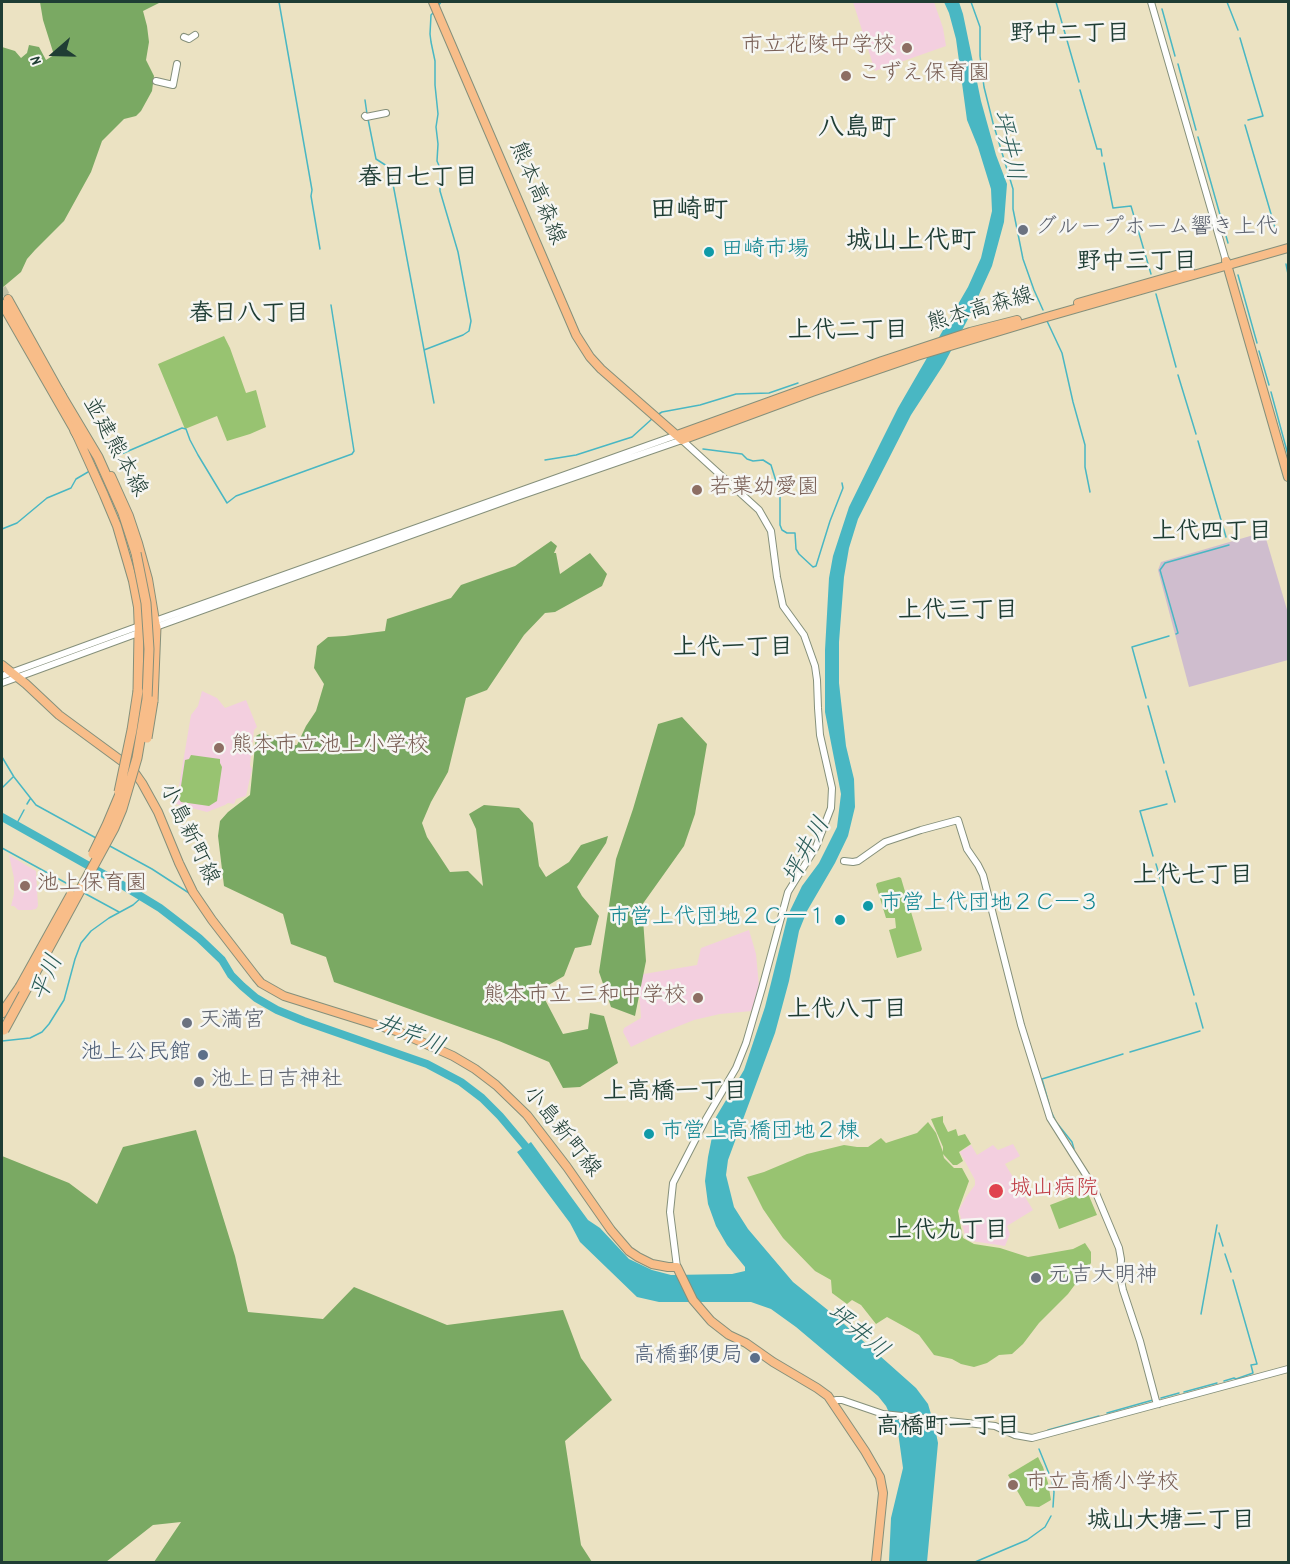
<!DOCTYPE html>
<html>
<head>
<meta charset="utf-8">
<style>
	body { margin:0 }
	#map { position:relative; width:1290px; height:1564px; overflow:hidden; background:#ebe2c2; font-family:Dekko,sans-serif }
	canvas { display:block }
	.frame { position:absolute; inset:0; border:3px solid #1f3d34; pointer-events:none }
	.north { position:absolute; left:24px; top:24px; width:60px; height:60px; -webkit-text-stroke:4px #f6f6f2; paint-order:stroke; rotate:250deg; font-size:16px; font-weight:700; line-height:24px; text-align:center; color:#1f3d34 }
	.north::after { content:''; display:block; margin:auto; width:21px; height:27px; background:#1f3d34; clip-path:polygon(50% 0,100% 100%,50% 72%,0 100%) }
</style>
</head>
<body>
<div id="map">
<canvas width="1290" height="1564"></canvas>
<div class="frame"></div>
<div class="north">N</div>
</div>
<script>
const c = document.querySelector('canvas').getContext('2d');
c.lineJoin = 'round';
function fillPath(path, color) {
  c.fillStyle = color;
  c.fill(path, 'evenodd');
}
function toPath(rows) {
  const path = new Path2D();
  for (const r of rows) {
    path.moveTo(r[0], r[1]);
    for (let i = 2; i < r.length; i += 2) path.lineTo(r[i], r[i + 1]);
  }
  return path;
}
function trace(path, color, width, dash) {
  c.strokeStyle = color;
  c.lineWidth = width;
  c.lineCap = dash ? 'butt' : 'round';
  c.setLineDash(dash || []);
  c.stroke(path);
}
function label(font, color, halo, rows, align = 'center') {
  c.font = font + ' Dekko,"Klee One",sans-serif';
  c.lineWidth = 5;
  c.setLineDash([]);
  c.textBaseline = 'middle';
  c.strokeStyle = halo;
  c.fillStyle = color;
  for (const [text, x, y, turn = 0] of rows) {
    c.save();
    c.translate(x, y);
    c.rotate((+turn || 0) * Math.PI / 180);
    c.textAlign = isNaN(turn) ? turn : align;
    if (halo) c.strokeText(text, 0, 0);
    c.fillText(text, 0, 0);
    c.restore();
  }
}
fillPath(toPath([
	[853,2,934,2,943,28,946,46,875,71],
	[202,691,217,698,225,708,246,700,257,727,254,730,250,765,252,769,246,796,236,799,234,804,228,803,225,805,207,812,176,804,191,715,198,706],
	[9,855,36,871,38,906,36,909,31,910,18,910,14,906,11,906,14,894,14,878],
	[749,930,756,954,759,986,752,1011,720,1014,694,1020,654,1036,631,1047,623,1032,624,1028,641,1018,638,975,697,965,701,948],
	[1013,1144,1020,1156,1005,1164,1033,1210,1007,1226,1010,1234,1005,1246,971,1241,965,1236,959,1210,966,1197,975,1185,975,1180,960,1152,971,1145,977,1155,993,1145,998,1150]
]), '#f3cfdf');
fillPath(toPath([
	[1264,532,1288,613,1288,660,1189,687,1158,570,1161,562]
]), '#cfbdce');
fillPath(toPath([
	[224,336,230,348,246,393,256,390,266,427,250,434,227,441,217,416,185,429,158,364],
	[191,755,220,759,220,763,222,767,217,801,209,806,181,802,179,799,185,760,189,759],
	[899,877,901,878,922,949,921,951,897,958,889,930,896,928,895,918,886,918,876,885,877,883],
	[943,1116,943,1122,948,1132,956,1129,958,1136,965,1134,971,1144,959,1152,963,1161,957,1165,953,1165,943,1154,944,1158,954,1168,962,1168,969,1181,958,1211,963,1238,974,1244,1000,1248,1028,1257,1073,1249,1085,1243,1091,1252,1091,1263,1068,1294,1039,1323,1023,1344,1012,1354,999,1355,987,1363,974,1367,961,1364,952,1359,934,1355,919,1335,907,1328,887,1317,876,1324,861,1305,852,1300,847,1304,832,1293,831,1280,815,1271,783,1238,763,1209,747,1177,764,1172,807,1154,844,1145,857,1147,868,1147,881,1138,886,1143,895,1140,917,1133,928,1122,936,1133,943,1152,943,1147,931,1119],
	[1087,1191,1097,1215,1059,1229,1050,1205],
	[1038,1457,1043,1467,1048,1483,1051,1500,1039,1507,1026,1506,1008,1475]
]), '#98c371');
fillPath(toPath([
	[40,2,161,2,143,11,147,26,149,42,146,60,154,76,152,91,141,111,136,116,124,119,102,141,91,172,64,221,35,250,27,259,21,272,2,288,2,47,15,51,21,58,27,53,29,45,39,47,46,60,54,55,43,20],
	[551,541,557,546,554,553,556,553,560,574,590,553,607,574,602,586,555,612,545,613,524,635,487,690,466,698,448,772,431,802,422,823,427,837,450,872,468,871,483,886,476,829,469,814,484,805,519,808,533,823,539,866,546,877,569,862,581,845,608,836,606,843,577,887,582,896,599,916,591,945,575,948,564,976,540,990,563,1034,588,1029,590,1013,604,1016,618,1063,580,1087,563,1088,549,1062,499,1041,334,982,326,957,291,944,283,914,224,886,218,836,220,821,228,812,250,795,256,736,263,732,285,746,297,745,306,726,316,711,324,684,314,668,317,646,328,637,345,636,385,631,387,619,451,598,461,585,515,566],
	[682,717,707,744,695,814,684,846,642,905,646,961,635,1016,611,1007,599,972,616,859,633,809,658,724],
	[196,1130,235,1256,248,1312,323,1319,354,1287,447,1325,563,1310,581,1358,612,1400,565,1441,581,1545,592,1562,154,1562,181,1522,153,1525,106,1562,2,1562,2,1156,69,1183,97,1204,123,1147]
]), '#7aa963');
fillPath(toPath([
	[944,2,959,2,963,14,981,101,996,155,1007,184,1004,222,992,266,968,319,944,364,911,415,858,519,849,548,844,577,839,642,839,683,846,746,854,779,855,807,848,836,835,863,807,911,799,931,789,981,775,1033,728,1160,726,1175,734,1207,748,1229,793,1282,834,1315,916,1388,928,1404,935,1428,938,1443,927,1562,889,1562,891,1518,903,1468,898,1432,886,1406,878,1396,796,1327,771,1309,751,1302,659,1302,637,1297,580,1242,570,1223,517,1152,531,1142,588,1220,600,1228,629,1259,652,1270,671,1275,732,1274,745,1271,745,1267,727,1245,716,1226,708,1204,705,1181,708,1157,716,1117,744,1070,765,1007,788,915,802,886,819,863,837,827,841,794,825,712,825,650,829,578,833,556,849,507,880,444,898,408,968,287,981,258,992,211,991,189,978,147,967,120,956,39,949,13]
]), '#49b7c3');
trace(toPath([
	[279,2,312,190,311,196,320,249],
	[971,2,980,27,980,56,984,87,993,123,1013,189,1013,209,1023,259,1034,290,1043,310],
	[1056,2,1079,82],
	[1227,2,1238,30],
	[438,6,441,2],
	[1162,9,1175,56],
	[1240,38,1263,116,1248,120],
	[1178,64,1196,130],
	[1080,90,1097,149,1101,149,1102,156],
	[365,100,367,114],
	[368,119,376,159,390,168,434,403],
	[1245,125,1276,231],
	[1198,137,1228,243],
	[1104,163,1113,208,1131,206,1151,274],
	[1286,264,1288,274],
	[1238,275,1257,343],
	[1156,294,1176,367],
	[1047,321,1062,353,1073,402,1085,445,1085,467,1090,492],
	[424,350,463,335,469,331,471,321,458,252,440,191,440,168,437,161,438,144,436,127,438,114,435,85,435,61,431,42,430,34,431,15,433,13],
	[1259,351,1269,385],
	[1178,375,1196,434],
	[1271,392,1288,455],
	[657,415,662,412,700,405,736,394,769,393,798,383],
	[1198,441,1226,537],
	[703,449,742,454,747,459,753,461,763,460,771,465,780,494,780,525,782,530,787,533,795,533,796,549,799,554,813,567,816,566,830,521,843,488,842,483],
	[119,455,182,428,186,429,190,440,198,455,227,503,236,496,352,454,354,451,331,305],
	[545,460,576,455,632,437,653,418],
	[2,529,17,523,47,498,71,488,76,479,88,472],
	[1176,634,1178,633,1160,570,1165,563,1229,545],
	[1146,698,1132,647,1169,636],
	[1148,706,1164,763],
	[2,757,14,777,36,805,96,838],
	[1166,771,1175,802],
	[2,786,3,787,13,777],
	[27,804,30,799],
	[16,825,24,810],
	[108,845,152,869,189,893],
	[2,848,77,889],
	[1153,856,1140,811,1167,804],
	[1156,864,1194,995],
	[84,893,119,912],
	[1196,1003,1203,1028],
	[2,1041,30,1038,42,1032,49,1024,64,1000,75,959,81,943,91,931,109,918,133,905,142,897],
	[1130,1052,1200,1031],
	[1049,1104,1042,1079,1123,1054],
	[1050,1109,1056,1122,1072,1142,1074,1149],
	[1219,1233,1223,1246],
	[1225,1254,1231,1272],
	[1201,1314,1217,1225],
	[1224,1381,1234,1378,1236,1379,1253,1373,1251,1365,1257,1364,1233,1280],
	[1184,1392,1217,1383],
	[1161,1398,1179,1393],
	[1107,1413,1153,1400],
	[1048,1430,1099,1416],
	[1039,1449,1052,1481,1054,1492,1053,1507],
	[975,1562,1027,1540,1045,1527,1051,1516]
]), '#49b7c3', 1.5);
trace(toPath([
	[2,817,114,880,160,908,199,938,222,960,231,975,242,986,256,998,277,1010,304,1021,427,1064,461,1082,482,1098,500,1116,532,1154]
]), '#49b7c3', 8);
trace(toPath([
	[2,288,8,299]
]), '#c2c1a6', 8, [8, 4]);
const minor = toPath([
	[1151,2,1226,261],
	[184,37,189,39,195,35],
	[156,81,173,85,177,64],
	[365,116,366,117,386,113],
	[152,622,677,435],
	[153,628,517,497,682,440,759,510,771,531,777,577,783,606,804,635,815,666,817,680,818,708,820,735,832,788,831,808,816,847,788,892,762,988,746,1043,736,1068,706,1119,673,1183,670,1212,677,1267],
	[2,676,142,625],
	[2,683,141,632],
	[844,861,853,862,858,861,885,842,921,830,958,820,967,849,978,865,983,875,1021,1025,1050,1118,1093,1186,1119,1248,1121,1259,1120,1276,1123,1290,1140,1341,1156,1401,1159,1404],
	[833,1401,836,1400,842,1400,883,1414,995,1426,1015,1435,1032,1438,1288,1369]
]);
const major = toPath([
	[433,2,576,335,590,357,601,369,682,440,812,392,917,356,1043,318,1288,248],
	[1226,261,1288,477],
	[8,299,62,396],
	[1078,303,1190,271],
	[2,304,75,431,104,495,117,526,133,581,138,607,139,633],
	[677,435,882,361,970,332,1017,320],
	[111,476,129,516,138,543,148,579,156,627],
	[2,665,26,684,59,715,123,762,135,773,142,783,158,812,179,863,193,892,212,920,256,977,261,983,284,996,399,1032,453,1056,475,1069,496,1085,527,1115,567,1167,611,1230,629,1251,638,1257,652,1264,668,1267,677,1267,693,1300,711,1321,729,1335,746,1343,773,1362,817,1388,828,1396,865,1451,880,1477,883,1493,876,1562]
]);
const highway = toPath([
	[58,390,98,457,123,513,136,553],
	[75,431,84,446],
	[138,691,139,633],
	[153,701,156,627],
	[2,1013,20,987]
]);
trace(minor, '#85907b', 8);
trace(major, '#85907b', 10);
trace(highway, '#85907b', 11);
trace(minor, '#fff', 6);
trace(major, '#f8bd89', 8);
trace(highway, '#f8bd89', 9);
const highwayBridge = toPath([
	[147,738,153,701],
	[119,792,132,730,138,691],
	[93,854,107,825,123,787],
	[20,987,71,895],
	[4,1030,114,828,122,809,137,758,147,699,149,649,146,603,136,553]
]);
trace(highwayBridge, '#85907b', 11, []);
trace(highwayBridge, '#f8bd89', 9);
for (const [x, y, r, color] of [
	[907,48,6,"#8d6e63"],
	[846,76,6,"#8d6e63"],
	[1023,230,6,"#6b7280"],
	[709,252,6,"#0f9aa8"],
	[697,490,6,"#8d6e63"],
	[219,748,6,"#8d6e63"],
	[25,886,6,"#8d6e63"],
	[868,906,6,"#0f9aa8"],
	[840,920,6,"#0f9aa8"],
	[698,998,6,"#8d6e63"],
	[187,1023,6,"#6b7280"],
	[203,1055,6,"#5c6f8a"],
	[199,1082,6,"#6b7280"],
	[649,1134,6,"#0f9aa8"],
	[996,1191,8,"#e0444e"],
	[1036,1278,6,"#6b7280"],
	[755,1358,6,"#5c6f8a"],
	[1013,1485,6,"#8d6e63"]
]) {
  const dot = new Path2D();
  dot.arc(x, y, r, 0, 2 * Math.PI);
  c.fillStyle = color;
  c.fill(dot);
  trace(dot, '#f6f6f2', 2);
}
label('22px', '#785e54', '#f6f6f2', [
	["市立花陵中学校",895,48,"right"],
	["こずえ保育園",858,76],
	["若葉幼愛園",709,490],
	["熊本市立池上小学校",231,748],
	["池上保育園",37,886],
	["熊本市立 三和中学校",686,998,"right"],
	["市立高橋小学校",1025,1485]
], 'left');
label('22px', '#1f3d34', '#f6f6f2', [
	["熊本高森線",535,194,67],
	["熊本高森線",981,312,-16],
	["並建熊本線",113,448,61],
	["小島新町線",187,835,64],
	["小島新町線",560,1133,51]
]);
label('22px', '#5b616d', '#f6f6f2', [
	["グループホーム響き上代",1035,230],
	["天満宮",199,1023],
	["池上日吉神社",211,1082],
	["元吉大明神",1048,1278]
], 'left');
label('22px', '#0d838f', '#f6f6f2', [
	["田崎市場",721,252],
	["市営上代団地２Ｃ―３",880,906],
	["市営上代団地２Ｃ―１",828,920,"right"],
	["市営上高橋団地２棟",661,1134]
], 'left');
label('22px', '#4e5e75', '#f6f6f2', [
	["池上公民館",191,1055],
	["高橋郵便局",743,1358]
], 'right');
label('22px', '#be3a42', '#f6f6f2', [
	["城山病院",1010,1191]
], 'left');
label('bold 24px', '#1f3d34', '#f6f6f2', [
	["野中二丁目",1070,37],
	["春日七丁目",418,181],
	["野中三丁目",1137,265],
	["春日八丁目",249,317],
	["上代二丁目",848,334],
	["上代四丁目",1212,535],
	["上代三丁目",958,614],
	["上代一丁目",733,651],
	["上代七丁目",1193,879],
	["上代八丁目",847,1013],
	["上高橋一丁目",675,1095],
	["上代九丁目",948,1234],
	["高橋町一丁目",948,1430],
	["城山大塘二丁目",1171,1524]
]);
label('italic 24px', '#2a5c58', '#f6f6f2', [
	["坪井川",1005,146,77],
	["坪井川",809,852,-61],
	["平川",50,979,-68],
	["井芹川",409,1038,22],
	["坪井川",856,1334,39]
]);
label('bold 26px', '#1f3d34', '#f6f6f2', [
	["八島町",857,131],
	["田崎町",689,213],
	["城山上代町",911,244]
]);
</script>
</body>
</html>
